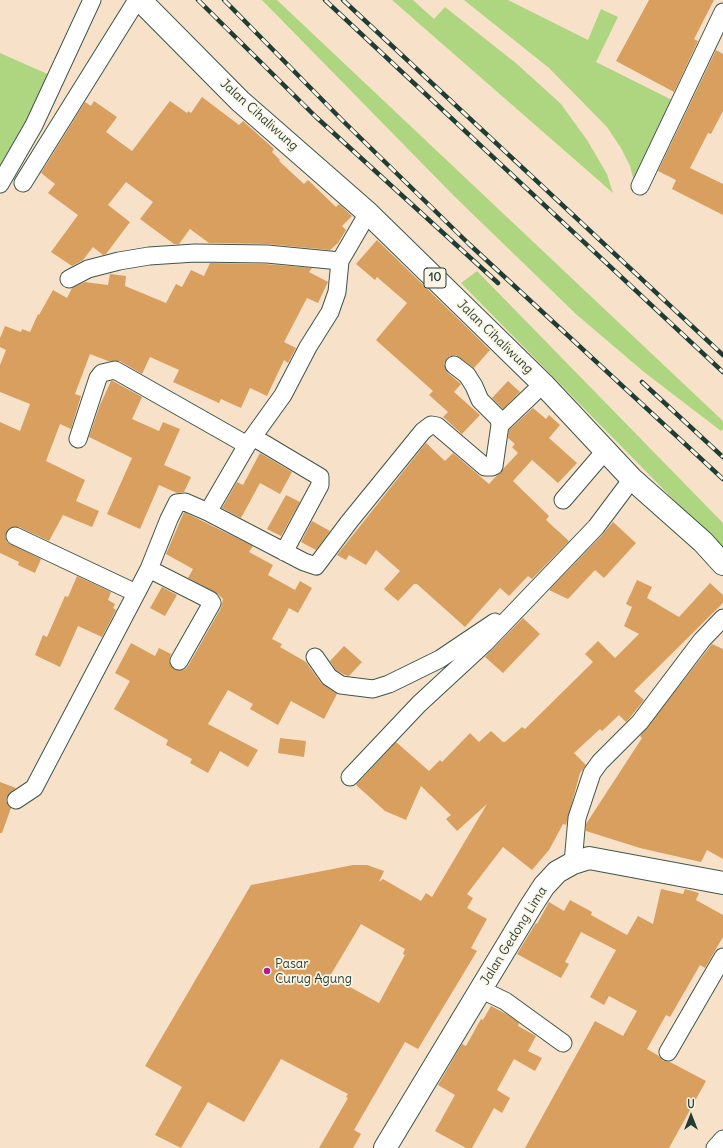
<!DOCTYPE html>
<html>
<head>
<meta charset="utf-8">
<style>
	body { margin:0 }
	#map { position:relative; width:723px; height:1148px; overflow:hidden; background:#f7e2c9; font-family:Delius,sans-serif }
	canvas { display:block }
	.north { position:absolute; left:671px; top:1096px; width:40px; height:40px; -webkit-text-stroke:3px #fcf5e5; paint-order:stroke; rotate:0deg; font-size:11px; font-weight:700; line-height:16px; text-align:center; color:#1f3d34 }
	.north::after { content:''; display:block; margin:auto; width:14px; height:18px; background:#1f3d34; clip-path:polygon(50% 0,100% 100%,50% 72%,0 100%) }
</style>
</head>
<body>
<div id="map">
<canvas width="723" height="1148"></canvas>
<div class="north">U</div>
</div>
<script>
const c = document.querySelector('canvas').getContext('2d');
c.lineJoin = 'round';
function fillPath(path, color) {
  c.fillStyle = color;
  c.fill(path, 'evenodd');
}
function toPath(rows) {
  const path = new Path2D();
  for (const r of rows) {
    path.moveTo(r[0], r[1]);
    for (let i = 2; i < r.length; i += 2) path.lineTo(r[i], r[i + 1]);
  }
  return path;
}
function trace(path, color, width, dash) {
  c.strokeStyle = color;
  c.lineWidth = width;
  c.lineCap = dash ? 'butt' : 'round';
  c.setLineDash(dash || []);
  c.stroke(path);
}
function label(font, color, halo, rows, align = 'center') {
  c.font = font + ' Delius,sans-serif';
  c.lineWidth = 3.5;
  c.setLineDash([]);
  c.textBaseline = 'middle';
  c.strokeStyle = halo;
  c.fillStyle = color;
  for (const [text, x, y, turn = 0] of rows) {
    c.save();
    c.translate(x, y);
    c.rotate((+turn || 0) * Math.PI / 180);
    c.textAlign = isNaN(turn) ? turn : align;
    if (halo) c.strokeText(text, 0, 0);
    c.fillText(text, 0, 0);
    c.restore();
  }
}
fillPath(toPath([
	[262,0,277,0,723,421,723,429,721,431,644,372,577,315,454,196],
	[392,0,413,0,434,19,445,7,517,64,561,104,587,140,607,174,613,193],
	[464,0,508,0,588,40,601,9,618,17,596,62,672,100,636,189,630,166,621,148,607,127,549,68],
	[0,53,52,76,0,166],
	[477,271,723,523,723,550,461,283]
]), '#aed680');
fillPath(toPath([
	[649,0,714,0,694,39,698,41,674,92,616,61],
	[716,50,723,54,723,111,711,134,708,133,690,168,723,184,723,215,672,189,676,180,658,171],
	[202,97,239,125,243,121,274,149,272,152,280,160,279,161,304,184,308,180,336,207,339,204,352,216,342,226,346,230,338,243,330,250,267,244,209,243,190,229,179,244,174,244,140,219,153,202,126,182,108,205,130,222,106,254,103,255,93,247,83,260,72,266,51,252,78,215,48,193,55,184,41,173,85,102,91,106,94,101,117,117,106,132,132,151,170,101,187,113,188,111,191,113],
	[377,240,490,350,474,368,456,355,450,356,444,363,448,373,461,384,454,392,480,415,462,434,443,417,448,412,429,395,433,391,376,340,407,303,377,277,375,280,356,264],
	[210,263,266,264,312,268,309,272,328,282,318,303,307,298,284,342,296,348,288,363,284,360,267,396,250,388,241,408,221,399,219,403,173,382,179,370,150,357,142,374,120,361,108,361,90,354,75,394,81,396,71,429,60,424,46,461,85,480,76,501,99,511,92,527,63,515,49,541,19,527,10,528,5,536,7,542,41,559,35,573,18,565,19,562,0,553,0,422,20,431,30,404,0,392,0,365,6,350,0,347,0,338,5,326,21,332,22,329,30,332,38,314,39,315,53,290,67,298,72,288,85,282,108,285,110,274,126,276,125,286,166,303,176,284,182,287,191,270,204,276],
	[111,381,113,381,142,397,132,419,159,431,163,422,180,429,164,465,191,477,184,492,177,493,159,485,140,529,107,514,132,458,89,437,100,405],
	[508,381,520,392,503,409,492,398],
	[533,408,546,419,549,415,560,425,549,438,577,463,558,483,532,460,513,481,549,516,546,520,569,541,532,579,528,576,509,596,500,588,465,627,417,584,414,584,398,601,384,589,400,571,376,550,366,565,349,555,346,560,337,555,426,443,445,461,453,453,489,484,518,453,512,447,515,444,508,438,509,430],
	[260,453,292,472,280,494,260,483,241,518,222,508,237,482,243,485],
	[286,495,300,502,281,536,267,529],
	[184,512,253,546,249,552,273,565,268,575,295,590,300,581,312,588,298,613,289,608,272,639,282,644,280,647,306,662,321,683,337,694,324,719,291,701,278,725,250,709,253,704,228,690,208,724,258,750,248,767,220,751,208,773,190,763,192,759,166,745,168,740,114,709,130,681,115,673,131,643,155,656,159,648,171,654,169,661,174,669,184,670,188,666,221,608,223,599,218,594,188,578,193,569,166,554],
	[312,521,330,531,316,550,301,542],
	[613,522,636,543,604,578,595,570,568,599,549,590,603,534],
	[77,576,111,592,108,600,115,604,113,608,116,610,102,637,78,626,60,667,35,655,43,635,47,637,65,596,68,597],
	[637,580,652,587,647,598,679,617,710,583,723,595,723,603,634,691,644,700,632,715,626,722,619,715,602,731,600,729,574,753,586,765,580,773,566,825,563,824,549,850,532,870,503,847,467,894,473,898,467,908,487,919,471,948,477,951,418,1049,405,1042,354,1130,361,1134,353,1148,319,1148,348,1098,346,1097,348,1094,281,1059,244,1122,208,1102,181,1148,155,1135,182,1087,145,1066,251,885,353,865,367,865,384,871,379,882,383,879,421,901,426,893,432,897,487,804,457,831,446,819,451,815,421,786,406,820,385,811,356,785,396,742,429,771,440,760,442,762,470,733,479,742,491,731,503,742,505,742,522,727,525,729,593,662,585,654,598,641,615,658,639,634,624,626,632,607,626,604],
	[361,924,405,949,403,954,405,955,379,1003,330,976],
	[162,587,177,595,165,616,150,608],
	[523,618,540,634,503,673,485,657],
	[712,644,723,649,723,859,707,850,701,862,640,848,586,831,586,824,642,738,640,736],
	[344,646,362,662,349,676,345,675,336,670,330,661],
	[280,738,306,741,304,757,278,753],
	[0,782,16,788,7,796,6,801,11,808,2,833,0,833],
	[661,889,683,894,685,889,699,893,696,900,723,915,723,937,705,968,700,965,670,1017,666,1015,647,1049,659,1056,663,1061,670,1062,706,1081,669,1148,525,1148,595,1021,623,1036,637,1011,609,996,604,1005,590,997,616,950,581,932,565,962,569,964,561,978,517,954,536,923,537,924,549,902,564,911,570,900,592,912,591,915,627,935,638,916,653,924],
	[491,1006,508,1015,519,1023,518,1026,536,1036,528,1051,542,1058,535,1071,514,1059,497,1090,510,1098,502,1113,494,1108,472,1148,466,1148,435,1131,455,1095,438,1085,462,1044,466,1046,481,1019,483,1020]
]), '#d89f5f');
const street = toPath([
	[23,183,137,0],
	[0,184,34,125,92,0],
	[640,186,723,12],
	[69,279,88,269,119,261,149,256,195,253,267,254,340,261],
	[454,365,467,375,474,386,480,400,499,419,500,425],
	[253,437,320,477,320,485,284,552],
	[78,439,98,378,102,373,115,370,247,445],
	[563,500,605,451],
	[208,512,247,445,283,395,308,347,330,312,337,292,340,261,368,213],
	[15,536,136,593],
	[149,569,210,600,212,603,179,661],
	[315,657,329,677,341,685,373,689,389,684,440,659,495,622],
	[350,777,419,704,485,643,596,527,632,479],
	[16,800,34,788,149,569,169,519,177,503,185,502,208,512,304,562,316,566,349,522,423,431,431,425,437,426,485,467,492,467,494,466,500,425,543,384],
	[573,863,577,818,592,773,600,762,640,722,702,640,723,618],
	[480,989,505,1001,563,1043],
	[668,1052,723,957],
	[715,1148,723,1139]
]);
const secondary = toPath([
	[385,1148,531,906,544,886,557,872,573,863,589,858,723,883]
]);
const highway = toPath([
	[140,0,240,101,368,213,543,384,632,479,703,542,723,564]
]);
trace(street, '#3f564a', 19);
trace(secondary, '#3f564a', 24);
trace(highway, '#3f564a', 24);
trace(street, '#fff', 17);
trace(secondary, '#fff', 22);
trace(highway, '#fff', 22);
const rail = toPath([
	[198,0,316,117,498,283],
	[224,0,343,121,469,244,723,479],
	[325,0,723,372],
	[343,0,723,355],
	[642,382,723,457]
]);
trace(rail, '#1f3d34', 4.5);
trace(rail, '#fcf5e5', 3, [9]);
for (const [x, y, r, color] of [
	[267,971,4,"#b5179e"]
]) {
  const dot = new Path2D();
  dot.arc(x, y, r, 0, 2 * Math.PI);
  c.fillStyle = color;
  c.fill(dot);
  trace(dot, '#fcf5e5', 1.5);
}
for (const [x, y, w] of [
	[435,278,22]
]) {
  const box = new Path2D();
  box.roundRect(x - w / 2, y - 10, w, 20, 3);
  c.fillStyle = '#fcf5e5';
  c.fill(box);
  trace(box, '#1f3d34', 1);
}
label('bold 12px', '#1f3d34', null, [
	["10",435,278]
]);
label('13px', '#1f3d34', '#fcf5e5', [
	["Jalan Cihaliwung",259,115,42],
	["Jalan Cihaliwung",495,337,44],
	["Jalan Gedong Lima",514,936,-58]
]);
label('13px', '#1f3d34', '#fcf5e5', [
	["Pasar",275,964],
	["Curug Agung",275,979]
], 'left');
</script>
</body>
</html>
